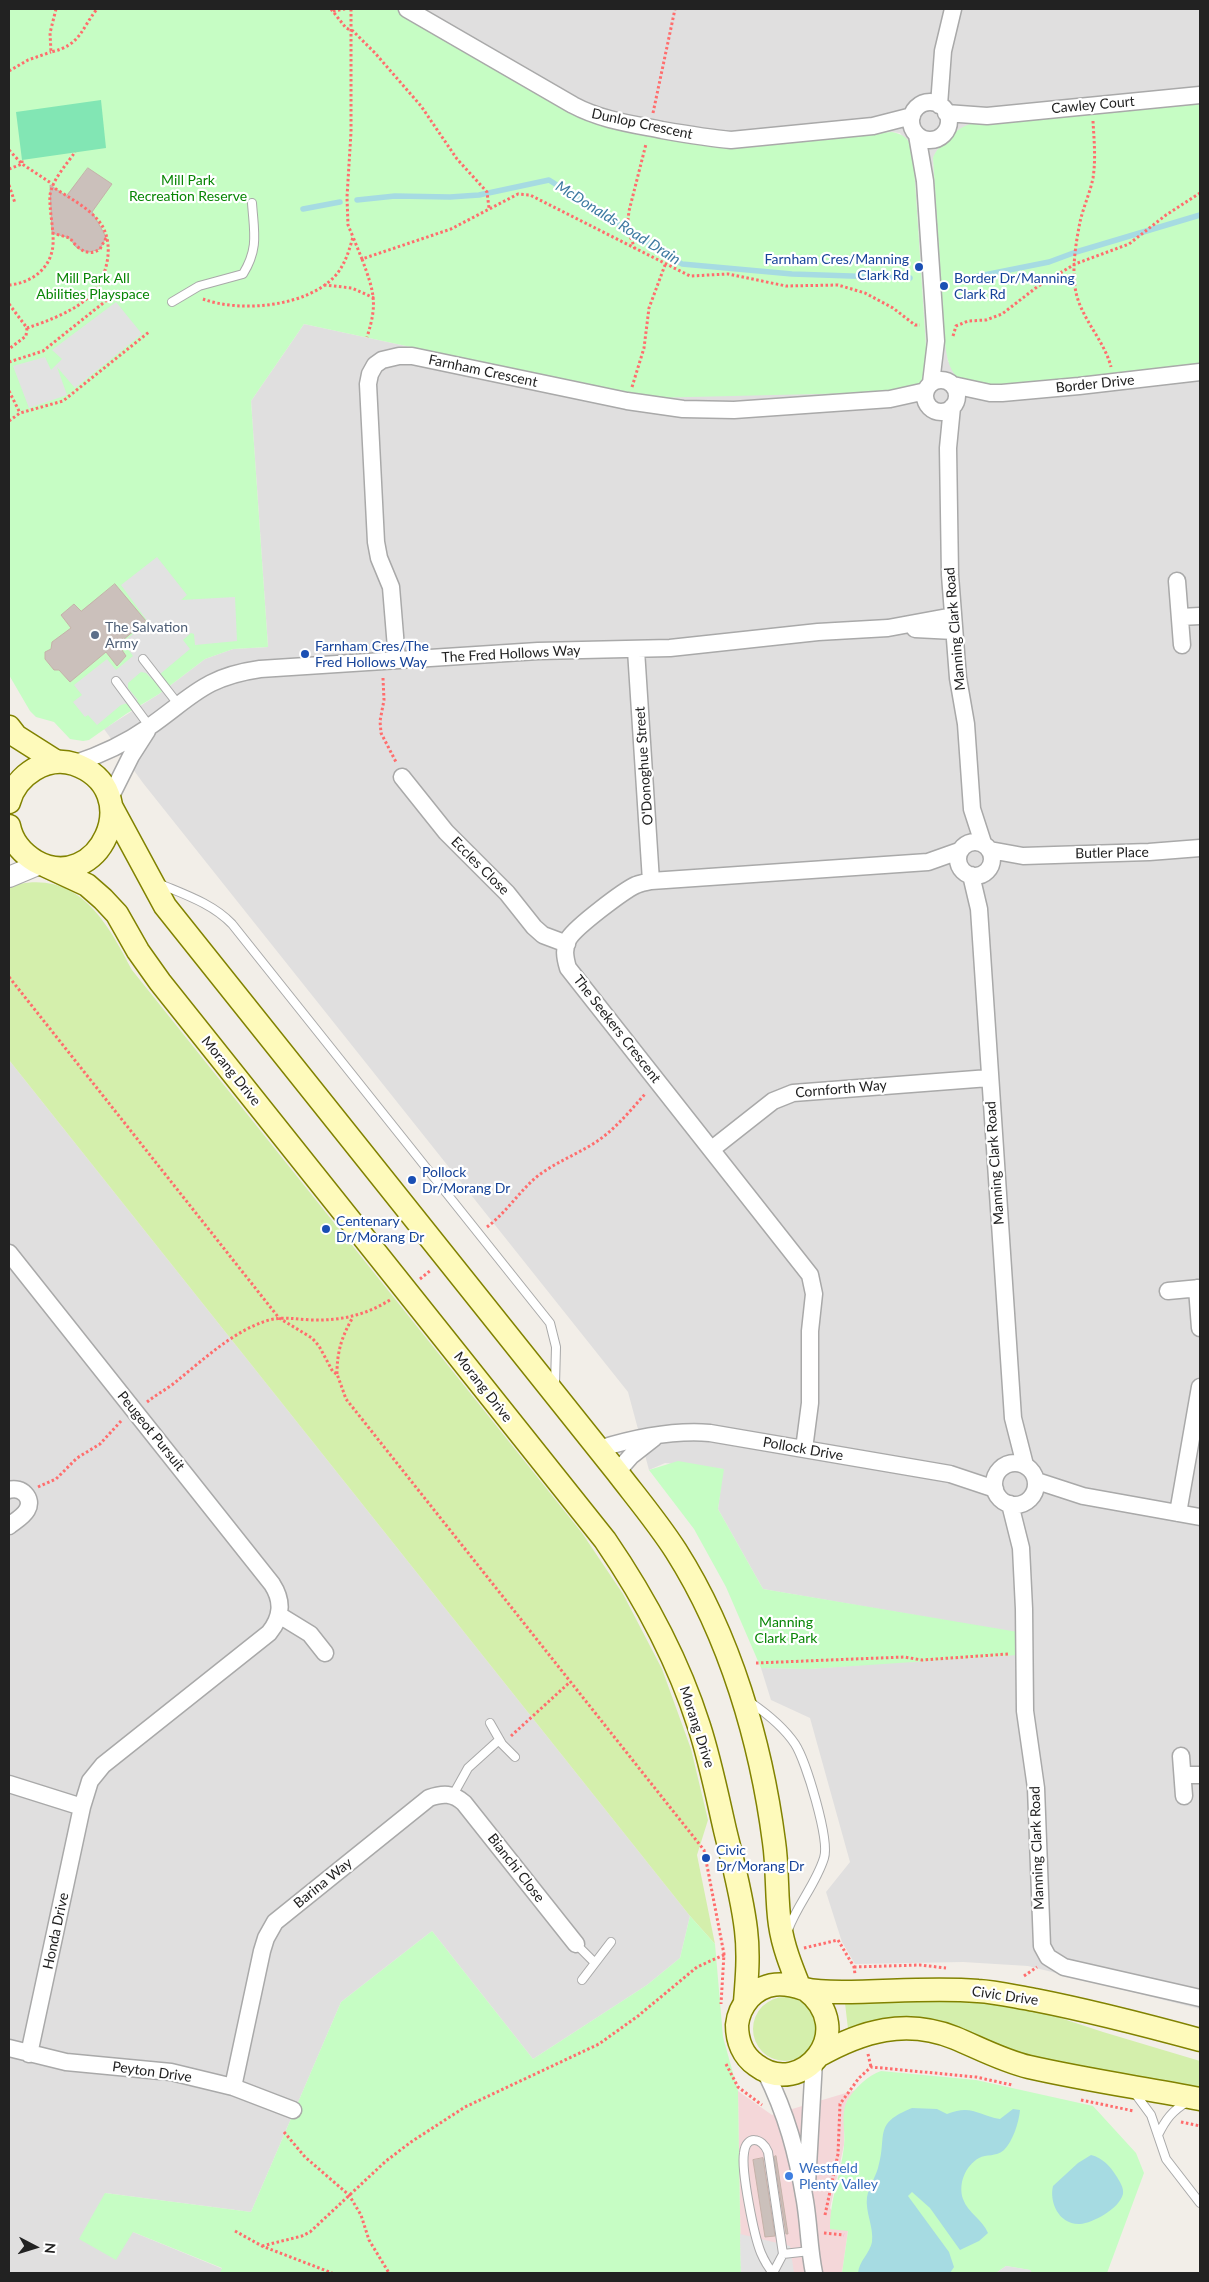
<!DOCTYPE html>
<html>
<head>
<meta charset="utf-8">
<style>
  body { margin:0 }
  #map { position:relative; width:1209px; height:2282px; overflow:hidden; background:#f2eee8; font-family:Lato,sans-serif }
  canvas { display:block }
  .frame { position:absolute; inset:0; border:10px solid #222; pointer-events:none }
  .north { position:absolute; left:10px; top:2222px; width:50px; height:50px; -webkit-text-stroke:4px #fff; paint-order:stroke; rotate:95deg; font-size:14px; font-weight:700; line-height:20px; text-align:center; color:#222 }
  .north::after { content:''; display:block; margin:auto; width:18px; height:22px; background:#222; clip-path:polygon(50% 0,100% 100%,50% 72%,0 100%) }
</style>
</head>
<body>
<div id="map">
<canvas width="1209" height="2282"></canvas>
<div class="frame"></div>
<div class="north">N</div>
</div>
<script>
const g = document.querySelector('canvas').getContext('2d');
g.lineJoin = 'round';
function fill(path, color) { g.fillStyle = color; g.fill(path, 'evenodd'); }
function stroke(path, color, width, dash) { g.strokeStyle = color; g.lineWidth = width; g.lineCap = dash ? 'butt' : 'round'; g.setLineDash(dash || []); g.stroke(path); }
function label(font, color, halo, rows, align = 'center') {
  g.font = font + ' Lato,sans-serif'; g.lineWidth = 4.5; g.setLineDash([]); g.textBaseline = 'middle'; g.strokeStyle = halo; g.fillStyle = color; for (const [text, x, y, turn = 0] of rows) {
    g.save(); g.translate(x, y); g.rotate((+turn || 0) * Math.PI / 180); g.textAlign = isNaN(turn) ? turn : align; if (halo) g.strokeText(text, 0, 0); g.fillText(text, 0, 0); g.restore();
  }
}
fill(new Path2D(`
  M397 9H1200V102L952 135 939 147 933 158 948 362 1200 364V2009L1028 1966 963 1962 855 1964 842 1942 826 1892 850 1862 810 1718 771 1700 761 1668 809 1669 873 1664 1018 1633 763 1589 718 1509 723 1469 665 1463 649 1470 628 1392 143 783 104 729 159 694 205 659 233 649 268 647 251 401 304 324 648 398 927 362 913 151 900 133 892 132 737 147 594 123 409 20Z
  M9 1060 690 1916 680 1958 647 1985 533 2059 432 1931 341 2002 251 2212 105 2193 133 2232 223 2269 220 2273H9Z`), '#e0dfdf');
fill(new Path2D(`
  M856 2090 847 2101 844 2112V2145L830 2208 848 2231 842 2273H741L738 2091 772 2115Z`), '#f4d7d9');
fill(new Path2D(`
  M9 870 19 884C80 872 108 924 132 970L582 1533 623 1594 662 1669 691 1749 708 1820 697 1855 715 1944 690 1916 9 1060Z
  M753 2029a32 32 0 1 1 64 0a32 32 0 1 1-64 0Z
  M876 2000H972L1033 2009 1103 2032 1200 2061V2090L1037 2058 848 2029 845 2003Z`), '#d4efac');
fill(new Path2D(`
  M9 9H397L409 20 594 123 737 147 892 132C904 134 909 139 913 151L927 362C924 384 922 384 901 392L648 398 304 324 251 401 268 647 233 649 205 659 159 694 126 714 89 740 83 741 70 739 54 722 36 717 30 711 9 675Z
  M1200 102V364C1142 371 1084 379 1026 383 1008 384 986 389 968 384 950 378 947 359 945 343L933 158C937 146 957 128 970 124Z
  M678 1461 724 1469 718 1509 763 1589 1018 1632V1655L809 1669 761 1668 726 1587 694 1529 649 1470Z
  M690 1916 715 1944 723 2037 738 2091 741 2273H220L222 2268 133 2232 116 2260 79 2239 105 2193 251 2212 341 2002 432 1931 533 2059 647 1985 680 1958Z
  M881 2071 976 2080 1093 2106 1136 2153 1144 2173 1107 2273H1032L1030 2270 1006 2266 996 2273H842L848 2231 830 2229C830 2198 841 2175 844 2146 846 2131 840 2115 847 2101 854 2089 868 2075 881 2071Z`), '#c6fdc4');
fill(new Path2D(`
  M101 100 106 148 22 160 16 112Z`), '#82e6b4');
fill(new Path2D(`
  M116 302 142 334 75 388 57 367 67 395 29 408 13 366 45 357 51 370 62 359 52 350Z
  M157 557 187 595 181 600 235 597 237 641 195 645 194 634 191 633 183 640 190 649 153 680 146 673 141 672 128 683V688L138 700 121 705 97 725 88 715 85 717 73 702 82 695 74 685 107 659 116 670 133 656 123 642 148 622 121 585Z
  M740 2234 790 2246 794 2273H741Z
  M1006 2266 1030 2270 1032 2273H996Z`), '#e2e2e2');
fill(new Path2D(`
  M912 2108 937 2109 947 2114C971 2104 978 2115 1000 2119L1013 2109 1020 2110C1019 2122 1013 2141 1004 2150 996 2157 986 2154 979 2158 965 2166 958 2184 963 2199 968 2213 982 2219 988 2233L979 2241 960 2250 930 2208 912 2192 908 2196 949 2252 954 2267 950 2273H858C859 2261 870 2253 872 2242 874 2227 865 2212 867 2197 869 2187 875 2178 878 2168 888 2135 872 2124 912 2108Z
  M1091 2155C1103 2158 1110 2166 1117 2177 1120 2182 1124 2188 1123 2194 1119 2209 1093 2223 1080 2224 1059 2225 1049 2202 1053 2186L1078 2163Z`), '#a6dbe2');
stroke(new Path2D(`
  M357 200 395 196 450 197 479 195 549 180 682 264 792 274 910 278
  M303 209 340 202
  M959 280 1049 262 1076 252 1200 215`), '#a6dbe2', 5.5);
const building = new Path2D(`
  M88 168 112 184 92 212 106 237 100 249 89 252 81 250 75 246 70 238 52 233 50 185 66 196Z
  M115 584 146 621 118 644 126 656 117 666 106 652 70 682 59 670H54L45 659V652L51 649 52 642 71 628 61 615 74 604 81 611Z
  M776 2156 788 2234H786L774 2157Z
  M763 2158 775 2236 765 2237 753 2160Z`);
fill(building, '#cbc0bb');
stroke(building, '#c5b2a9', 1);
const service = new Path2D(`
  M172 302 199 286 243 274C259 248 254 232 252 203
  M143 659 178 704
  M116 681 150 727
  M160 884C186 895 213 904 232 924L550 1323 556 1347 555 1385
  M750 1702C766 1713 785 1729 795 1744 806 1761 830 1840 824 1858 816 1884 797 1905 788 1930
  M490 1723 502 1744 515 1757
  M453 1795 468 1768 499 1740
  M576 1944 595 1963
  M582 1980 611 1942
  M1134 2092 1151 2115 1166 2159 1200 2203
  M1158 2135C1166 2119 1172 2111 1187 2102
  M773 2273C768 2267 764 2260 761 2253 754 2236 741 2171 744 2153 746 2135 762 2137 768 2152L783 2254 810 2251
  M773 2273 783 2254`);
const minor = new Path2D(`
  M407 9 573 105C601 120 632 124 662 130 685 134 708 138 731 140L873 126 912 116
  M911 121a19 19 0 1 1 38 0a19 19 0 1 1-38 0Z
  M939 105 943 51 953 9
  M946 113 987 116 1200 95
  M917 135 925 181 936 341 931 383
  M925 396a16 16 0 1 1 32 0a16 16 0 1 1-32 0Z
  M953 385 990 393H1002L1079 386 1200 372
  M952 407 948 448 950 575 958 678 966 724 972 809 983 843
  M1177 581 1182 645
  M1180 617 1200 616
  M915 629 954 631
  M636 650 651 881
  M397 660 391 587 379 558 376 542 368 384 370 374 375 365 382 360 399 356H412L627 401 683 409 734 410 890 399 926 391
  M73 764C101 755 126 743 149 727 192 697 204 677 260 669L538 651 670 648 818 632 888 628 953 616
  M402 777 446 832 507 893 534 927 543 935 567 944
  M110 798 131 756 147 731
  M958 859a17 17 0 1 1 34 0a17 17 0 1 1-34 0Z
  M990 850 1023 856 1149 852 1200 848
  M971 875 979 909 1013 1418 1025 1465
  M712 1149 773 1101 793 1093 989 1078
  M9 1253 272 1584C283 1601 282 1617 269 1633L103 1765 90 1781 82 1807 29 2054
  M1197 1288 1200 1328
  M1168 1291 1200 1288
  M599 1449C634 1438 673 1430 710 1433L950 1474 995 1489
  M804 1449 810 1403V1331L814 1294 810 1275 568 968C565 958 563 948 569 938 577 926 623 891 636 885 641 883 646 882 651 881L928 862 959 851
  M994 1484a21 21 0 1 1 42 0a21 21 0 1 1-42 0Z
  M617 1472 631 1456 654 1438
  M1037 1481 1083 1496 1200 1517
  M9 1490C21 1486 34 1498 27 1510 23 1517 15 1521 9 1526
  M1010 1504 1021 1548 1024 1609 1025 1711 1036 1788 1042 1946 1048 1957 1064 1967 1200 1998
  M1178 1513 1200 1387
  M279 1615 310 1634 325 1653
  M1181 1756 1184 1796
  M1183 1775H1200
  M9 1784 82 1807
  M9 2048 66 2062 171 2072 233 2087 293 2110
  M765 2071C787 2115 797 2153 805 2201 809 2225 809 2249 814 2273
  M233 2087 262 1951 266 1938 275 1922 429 1798C443 1793 453 1793 464 1803L576 1944
  M807 2184 814 2061`);
const tertiary = new Path2D(`
  M9 877 40 864`);
const secondary = new Path2D(`
  M9 727 16 736 57 762
  M9 802C16 775 47 755 74 764 149 790 98 897 35 861 22 853 12 841 9 826
  M112 808 165 906 617 1472C637 1498 658 1523 676 1551 730 1636 761 1742 774 1842 778 1869 776 1898 780 1925 783 1946 791 1966 799 1986
  M46 866 87 885 103 899 117 914 138 951 160 982 605 1540C644 1597 678 1660 699 1726 710 1760 717 1795 725 1830 733 1863 742 1896 746 1930 749 1954 747 1978 745 2002
  M805 1989C860 2030 802 2100 756 2065 743 2056 737 2041 737 2025 738 2015 742 2006 749 1998 765 1981 784 1982 804 1989 816 1992 830 1992 842 1992 888 1992 933 1987 978 1991 997 1992 1016 1997 1035 2000 1091 2011 1145 2025 1200 2040
  M818 2056C862 2031 906 2018 955 2038 979 2048 1003 2061 1029 2067 1086 2080 1143 2088 1200 2099`);
stroke(service, '#a9a9a9', 10);
stroke(minor, '#a9a9a9', 19);
stroke(tertiary, '#a9a9a9', 22);
stroke(secondary, '#818200', 25);
stroke(new Path2D(`
  M56 9 50 33 51 52C81 45 81 29 97 9
  M331 9 346 28 353 31 375 53 421 106 457 159 487 192 489 208
  M351 9V132L347 197 348 225 353 237
  M333 11 345 9
  M9 71 28 60 51 52
  M653 113 675 9
  M1093 121C1094 140 1096 159 1093 178 1090 193 1083 208 1080 222 1076 242 1072 267 1075 287 1079 317 1104 339 1111 367
  M9 150 22 164 54 185
  M9 169 22 164V160
  M9 185 15 203
  M52 233 70 238C77 248 88 258 100 249L106 238
  M635 249 627 228 629 211 646 144
  M362 259C374 292 378 303 367 337
  M9 285C31 283 51 269 53 245 54 228 49 211 50 195 52 180 67 164 75 152
  M324 285 352 288 374 298
  M203 299C240 313 308 307 336 275 345 264 349 251 353 237L362 259 451 229 518 194 530 195 690 276 728 274 786 286 838 285 865 293 893 308 915 325H920
  M9 304 27 328 26 336 9 349
  M27 328C48 321 75 311 91 295 107 278 115 245 101 224 90 208 69 198 53 187
  M953 336 956 326 968 321 986 320 1002 314 1037 287 1075 264 1129 244 1166 215 1200 193
  M9 362 43 351 112 296
  M632 387 644 348 649 308 665 265
  M9 391 20 413
  M9 421 20 413 63 401 149 332
  M383 678 384 700 380 721 381 733 396 762
  M9 977 279 1318 312 1338 319 1346 333 1372 337 1374 346 1399 704 1850 724 1954 721 2004
  M487 1227C507 1212 520 1190 539 1175 558 1161 580 1153 599 1140 617 1127 631 1110 645 1094
  M420 1279 431 1270
  M337 1374C337 1351 342 1336 353 1317
  M147 1402C157 1394 169 1388 178 1380 204 1359 234 1331 266 1321 281 1316 295 1319 311 1320 340 1321 366 1315 390 1300
  M38 1487 56 1479 77 1458 100 1444 122 1420
  M756 1663 904 1657 922 1660 1008 1654
  M511 1736 570 1682
  M804 1948 838 1940 854 1967 855 1974
  M854 1967 920 1965 946 1968
  M1024 1976 1037 1967
  M868 2054 871 2067
  M726 2064 738 2087 762 2105
  M1081 2100 1134 2111
  M1181 2122 1200 2126
  M284 2132 305 2157 349 2195 361 2215 369 2240 389 2273
  M825 2215 838 2154 840 2104 859 2078 871 2067 976 2077 1012 2085
  M235 2231 262 2246 332 2273
  M824 2233 844 2235
  M262 2246 302 2236 310 2232 386 2161 411 2142 465 2107 599 2044 638 2016 697 1967 726 1954`), '#ff6d6d', 3, [2.5, 2.5]);
stroke(service, '#fff', 8);
stroke(minor, '#fff', 16);
stroke(tertiary, '#fff', 20);
stroke(secondary, '#fefabb', 22);
for (const [x, y, r, color] of [
  [919,267,5,"#1a4fb4"],
  [944,286,5,"#1a4fb4"],
  [95,635,5,"#5c6f8a"],
  [305,654,5,"#1a4fb4"],
  [412,1180,5,"#1a4fb4"],
  [326,1229,5,"#1a4fb4"],
  [706,1858,5,"#1a4fb4"],
  [789,2176,5,"#3f7fe0"]
]) { const dot = new Path2D(); dot.arc(x, y, r, 0, 2 * Math.PI); g.fillStyle = color; g.fill(dot); stroke(dot, '#fff', 2); }
label('14px', '#222', '#fff', [
  ["Cawley Court",1093,105,-5],
  ["Dunlop Crescent",642,124,12],
  ["Farnham Crescent",483,371,12],
  ["Border Drive",1095,384,-6],
  ["Manning Clark Road",955,629,-95],
  ["The Fred Hollows Way",511,654,-3],
  ["O'Donoghue Street",644,766,-94],
  ["Butler Place",1112,853,-1],
  ["Eccles Close",480,866,45],
  ["The Seekers Crescent",617,1029,52],
  ["Morang Drive",231,1071,51],
  ["Cornforth Way",841,1089,-5],
  ["Manning Clark Road",995,1163,-94],
  ["Morang Drive",483,1387,52],
  ["Peugeot Pursuit",151,1431,51],
  ["Pollock Drive",803,1449,10],
  ["Morang Drive",697,1727,72],
  ["Manning Clark Road",1037,1848,-92],
  ["Bianchi Close",516,1868,52],
  ["Barina Way",323,1883,-39],
  ["Honda Drive",56,1931,-78],
  ["Civic Drive",1005,1996,8],
  ["Peyton Drive",152,2072,8]
]);
label('14px', '#088605', '#fff', [
  ["Mill Park",188,180],
  ["Recreation Reserve",188,196],
  ["Mill Park All",93,278],
  ["Abilities Playspace",93,294],
  ["Manning",786,1622],
  ["Clark Park",786,1638]
]);
label('14px', '#164399', '#fff', [
  ["Farnham Cres/Manning",909,259,"right"],
  ["Clark Rd",909,275,"right"],
  ["Border Dr/Manning",954,278],
  ["Clark Rd",954,294],
  ["Farnham Cres/The",315,646],
  ["Fred Hollows Way",315,662],
  ["Pollock",422,1172],
  ["Dr/Morang Dr",422,1188],
  ["Centenary",336,1221],
  ["Dr/Morang Dr",336,1237],
  ["Civic",716,1850],
  ["Dr/Morang Dr",716,1866]
], 'left');
label('14px', '#4e5e75', '#fff', [
  ["The Salvation",105,627],
  ["Army",105,643]
], 'left');
label('14px', '#366cbe', '#fff', [
  ["Westfield",799,2168],
  ["Plenty Valley",799,2184]
], 'left');
label('italic 15px', '#3e7aa1', '#fff', [
  ["McDonalds Road Drain",618,223,32]
]);
</script>
</body>
</html>
